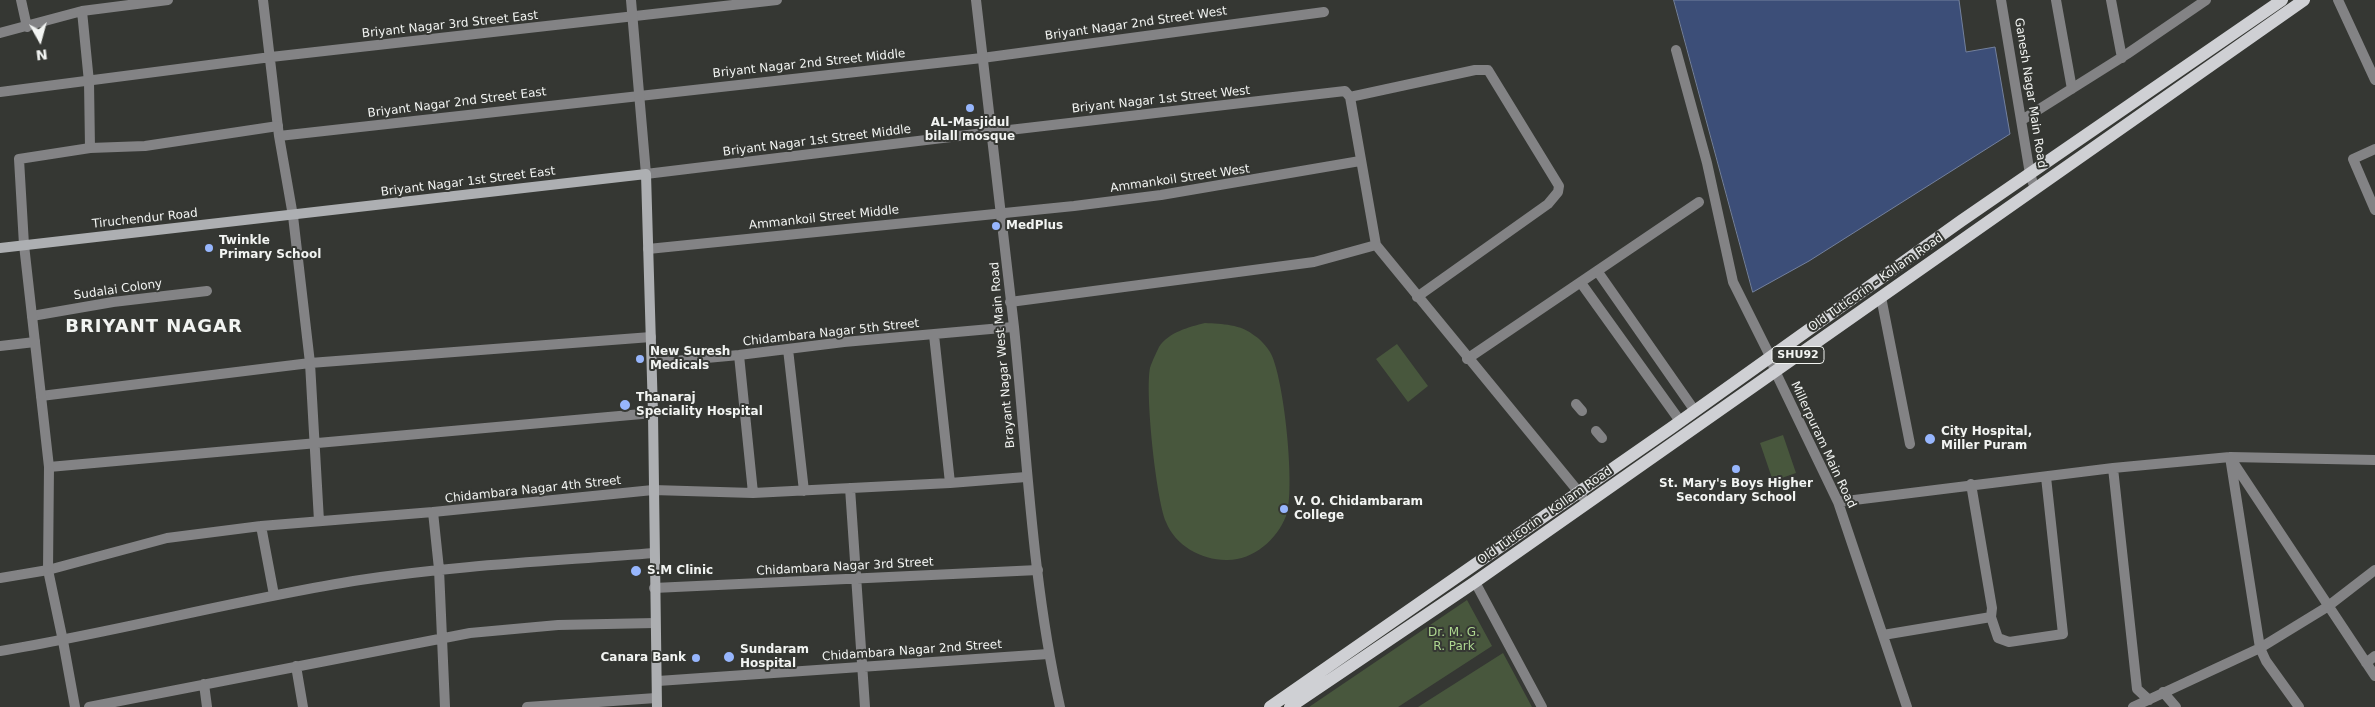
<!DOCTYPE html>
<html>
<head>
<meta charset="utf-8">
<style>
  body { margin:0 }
  #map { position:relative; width:2375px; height:707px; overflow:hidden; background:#353733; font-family:"DejaVu Sans",sans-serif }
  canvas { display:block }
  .north { position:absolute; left:15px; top:15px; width:50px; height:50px; -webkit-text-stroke:4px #353733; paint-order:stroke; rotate:173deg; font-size:14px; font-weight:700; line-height:20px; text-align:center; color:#f2f4f2 }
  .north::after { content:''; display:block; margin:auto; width:18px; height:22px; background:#f2f4f2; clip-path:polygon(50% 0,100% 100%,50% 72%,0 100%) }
</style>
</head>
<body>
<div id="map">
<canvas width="2375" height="707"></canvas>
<div class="north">N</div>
</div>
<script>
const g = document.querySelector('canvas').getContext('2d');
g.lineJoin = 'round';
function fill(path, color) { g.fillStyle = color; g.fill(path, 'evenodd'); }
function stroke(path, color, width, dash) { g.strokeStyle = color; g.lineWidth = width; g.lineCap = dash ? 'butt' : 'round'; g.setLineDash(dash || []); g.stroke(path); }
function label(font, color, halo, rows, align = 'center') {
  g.font = font + ' "DejaVu Sans",sans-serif'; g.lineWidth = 4; g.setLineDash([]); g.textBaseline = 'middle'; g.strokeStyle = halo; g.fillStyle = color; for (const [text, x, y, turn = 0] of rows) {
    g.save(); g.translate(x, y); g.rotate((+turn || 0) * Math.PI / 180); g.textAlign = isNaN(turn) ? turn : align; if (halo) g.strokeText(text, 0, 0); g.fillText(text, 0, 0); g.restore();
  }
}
fill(new Path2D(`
  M1205 323C1222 324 1241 324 1255 336 1260 339 1267 347 1270 352 1284 375 1296 492 1286 516 1277 540 1252 561 1226 560 1201 560 1175 545 1166 522 1156 498 1145 393 1150 368 1152 362 1156 353 1159 347 1169 332 1189 327 1205 323Z
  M1397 344 1428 386 1408 402 1376 359Z
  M1783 435 1796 473 1773 481 1760 443Z
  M1467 600 1492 646 1398 707H1309Z
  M1503 653 1532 707H1418Z`), '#48573d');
const water = new Path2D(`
  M1674 0H1959L1966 52 1995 47 2010 134 1809 261 1753 292Z`);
fill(water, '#3c4e78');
stroke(water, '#73809d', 1);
stroke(new Path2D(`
  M21 0 27 27
  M263 0 279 136 293 216 310 363 319 521
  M2001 0 2030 174 2035 189
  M2056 0 2072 89
  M2111 0 2122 58
  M2338 0 2375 80
  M82 11 89 82 90 148
  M0 33 82 11 168 0
  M1676 50 1707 163 1733 282 1770 356 1775 371 1838 502 1907 707
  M0 92 271 57 777 0
  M1350 97 1475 70H1488L1559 186 1558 192 1548 204 1417 297
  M2022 120 2127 54 2206 0
  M992 132 1345 91 1350 97 1376 245 1582 496
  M279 136 982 58 1324 12
  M2375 149 2353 159 2375 210
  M648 249 1074 206 1161 195 1360 161
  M1598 272 1695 411
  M1581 283 1680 421
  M1881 297 1910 444
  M1010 302 1314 262 1376 245
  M32 316 113 302 207 291
  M934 335 950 483
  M0 346 35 342
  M788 349 804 491
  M739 355 753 493
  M1467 359 1699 202
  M652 363 739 355 844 342 1013 327
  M41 396 310 363 651 337
  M1576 404 1582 411
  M1596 431 1602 438
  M2230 457 2260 648 2266 661 2299 707
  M2233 462 2375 676
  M49 467 653 413
  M2113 468 2137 689 2149 700
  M1971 484 1992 608 1991 617 1998 638 2009 642 2063 634 2046 477
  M850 488 865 707
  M1838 502 2113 468 2230 457 2375 460
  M433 512 439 569 445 707
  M261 526 274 595
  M0 578 48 570 167 538 261 526 433 512 653 490 753 493 950 483 1026 477
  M1475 582 1542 707
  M654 588 1038 570
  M1883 635 1991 617
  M0 651C121 631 239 599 360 580 457 565 556 561 654 553
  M2366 663 2375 656
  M296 666 303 707
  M658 681 1048 654
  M204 684 207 707
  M2163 692 2176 707
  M89 707 470 633 558 625 655 623
  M527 707 656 698
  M2133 707 2260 648 2327 607 2375 570`), '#838385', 10);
stroke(new Path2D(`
  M631 0 646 174 992 132
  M976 0C988 109 1002 218 1014 327 1027 454 1032 582 1060 707
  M75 707 63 641 48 570 49 467 24 245 19 159 90 148 145 146 278 126`), '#838385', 10);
stroke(new Path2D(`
  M0 248 646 174 653 413 657 707`), '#adafb2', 10);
stroke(new Path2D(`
  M1270 707 1671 428 1961 221 2282 0
  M1290 707 1475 582 2304 0`), '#cfd0d4', 12);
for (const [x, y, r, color] of [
  [970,108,5,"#97b6fd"],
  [996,226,5,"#97b6fd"],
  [209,248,5,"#97b6fd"],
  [640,359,5,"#97b6fd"],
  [625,405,6,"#97b6fd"],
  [1930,439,6,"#97b6fd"],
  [1736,469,5,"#97b6fd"],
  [1284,509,5,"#97b6fd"],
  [636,571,6,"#97b6fd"],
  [729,657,6,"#97b6fd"],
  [696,658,5,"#97b6fd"]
]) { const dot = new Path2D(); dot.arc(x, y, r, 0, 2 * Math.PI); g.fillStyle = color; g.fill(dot); stroke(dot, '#353733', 2); }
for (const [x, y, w] of [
  [1798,355,52]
]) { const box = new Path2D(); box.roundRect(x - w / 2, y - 8.5, w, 17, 4); g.fillStyle = '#353733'; g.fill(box); stroke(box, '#f2f4f2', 1); }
label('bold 11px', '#f2f4f2', null, [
  ["SHU92",1798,355]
]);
label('12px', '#f2f4f2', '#353733', [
  ["Briyant Nagar 2nd Street West",1136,24,-8],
  ["Briyant Nagar 3rd Street East",450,25,-6],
  ["Briyant Nagar 2nd Street Middle",809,64,-6],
  ["Ganesh Nagar Main Road",2030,93,81],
  ["Briyant Nagar 1st Street West",1161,100,-6],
  ["Briyant Nagar 2nd Street East",457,103,-7],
  ["Briyant Nagar 1st Street Middle",817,141,-7],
  ["Ammankoil Street West",1180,179,-8],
  ["Briyant Nagar 1st Street East",468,182,-7],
  ["Ammankoil Street Middle",824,218,-6],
  ["Tiruchendur Road",145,219,-6],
  ["Old Tuticorin - Kollam Road",1876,283,-35],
  ["Sudalai Colony",118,290,-8],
  ["Chidambara Nagar 5th Street",831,333,-6],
  ["Brayant Nagar West Main Road",1003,355,-95],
  ["Millerpuram Main Road",1823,445,65],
  ["Chidambara Nagar 4th Street",533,490,-6],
  ["Old Tuticorin - Kollam Road",1545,516,-35],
  ["Chidambara Nagar 3rd Street",845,567,-3],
  ["Chidambara Nagar 2nd Street",912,651,-4]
]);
label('bold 12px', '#f2f4f2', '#353733', [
  ["AL-Masjidul",970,123,"center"],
  ["bilall mosque",970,137,"center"],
  ["MedPlus",1006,226],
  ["Twinkle",219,241],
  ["Primary School",219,255],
  ["New Suresh",650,352],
  ["Medicals",650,366],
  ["Thanaraj",636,398],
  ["Speciality Hospital",636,412],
  ["City Hospital,",1941,432],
  ["Miller Puram",1941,446],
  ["St. Mary's Boys Higher",1736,484,"center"],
  ["Secondary School",1736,498,"center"],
  ["V. O. Chidambaram",1294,502],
  ["College",1294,516],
  ["S.M Clinic",647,571],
  ["Sundaram",740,650],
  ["Hospital",740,664],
  ["Canara Bank",686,658,"right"]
], 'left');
label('12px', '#aed790', '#353733', [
  ["Dr. M. G.",1454,633],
  ["R. Park",1454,647]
]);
g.letterSpacing = '1px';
label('bold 18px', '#f2f4f2', '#353733', [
  ["BRIYANT NAGAR",154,327]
]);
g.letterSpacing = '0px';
</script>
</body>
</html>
